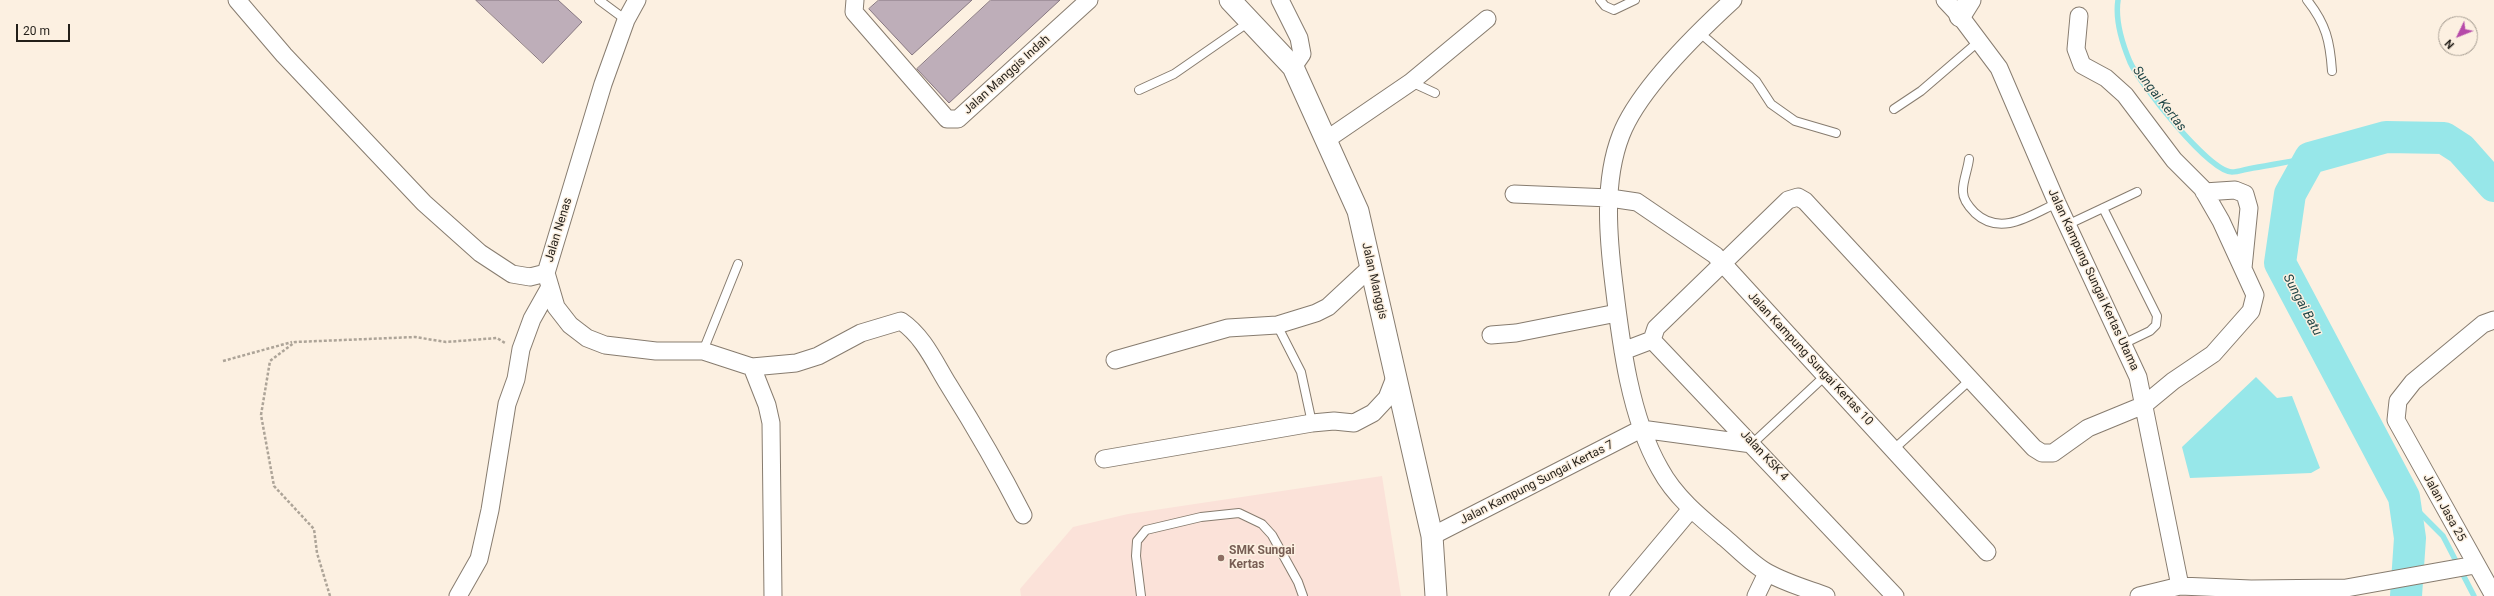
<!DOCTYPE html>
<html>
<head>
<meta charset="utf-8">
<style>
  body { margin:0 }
  #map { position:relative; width:2494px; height:596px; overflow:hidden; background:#fcf0e1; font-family:Roboto,sans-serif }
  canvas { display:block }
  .north { position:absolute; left:2438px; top:16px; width:40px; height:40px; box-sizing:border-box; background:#fcf0e1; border:1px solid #a59c91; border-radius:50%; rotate:227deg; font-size:11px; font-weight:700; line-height:16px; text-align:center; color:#231f19 }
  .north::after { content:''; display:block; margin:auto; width:14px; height:18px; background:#b64aa9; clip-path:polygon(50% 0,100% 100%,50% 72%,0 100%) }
  .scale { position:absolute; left:16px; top:24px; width:54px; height:18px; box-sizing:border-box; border:2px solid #231f19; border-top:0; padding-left:5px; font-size:12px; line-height:14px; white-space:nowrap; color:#231f19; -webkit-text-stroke:3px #fcf0e1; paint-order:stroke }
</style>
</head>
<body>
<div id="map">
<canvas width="2494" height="596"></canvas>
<div class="north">N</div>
<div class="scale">20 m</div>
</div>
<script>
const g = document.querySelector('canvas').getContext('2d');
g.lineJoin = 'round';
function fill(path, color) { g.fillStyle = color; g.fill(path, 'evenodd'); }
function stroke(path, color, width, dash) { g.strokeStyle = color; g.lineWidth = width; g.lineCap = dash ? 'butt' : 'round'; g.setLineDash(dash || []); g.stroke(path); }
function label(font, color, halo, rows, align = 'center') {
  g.font = font + ' Roboto,sans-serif'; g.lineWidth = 3; g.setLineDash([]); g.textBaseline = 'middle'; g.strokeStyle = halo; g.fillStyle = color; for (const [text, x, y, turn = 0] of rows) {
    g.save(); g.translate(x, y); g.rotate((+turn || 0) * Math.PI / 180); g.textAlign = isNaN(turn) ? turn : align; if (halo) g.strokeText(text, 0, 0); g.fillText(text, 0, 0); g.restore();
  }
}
fill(new Path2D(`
  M1382 476 1401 596H1021L1020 589 1073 527 1128 514Z`), '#fbe2d9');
fill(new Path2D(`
  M2256 377 2277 398 2292 396 2320 468 2311 473 2190 478 2182 447Z`), '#97e7e9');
stroke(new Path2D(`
  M2118 0C2115 20 2122 43 2130 62 2140 84 2208 171 2232 172 2238 172 2246 169 2253 168 2272 165 2291 161 2310 158
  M2404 497 2443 536 2474 596`), '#97e7e9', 5.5);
stroke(new Path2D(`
  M2406 596 2410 538 2404 497 2280 263 2290 194 2310 158 2386 137 2444 138 2461 149 2494 186`), '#97e7e9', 32);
const building = new Path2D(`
  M476 0H558L582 22 543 63Z
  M879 0H972L912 55 869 9Z
  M991 0H1060L949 103 917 69Z`);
fill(building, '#beaeb9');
stroke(building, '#867781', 1);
const service = new Path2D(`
  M599 0 626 20
  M1600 0 1605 6 1614 10 1635 0
  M2307 0C2326 24 2330 41 2332 71
  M1700 33 1756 81 1771 104 1795 121 1836 133
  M1411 82 1435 93
  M1139 90 1174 74 1249 22
  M1894 109 1921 91 1978 42
  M1969 159C1968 169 1962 183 1963 192 1963 200 1970 208 1975 213 2001 237 2031 215 2057 203
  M2103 208 2157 316 2156 325 2150 331 2123 344
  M2067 225 2137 192
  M1277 325 1301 372 1312 423
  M703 351 738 264
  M1752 444 1826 375
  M1894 449 1970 380
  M1141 596 1136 556 1137 541 1146 530 1201 517 1239 513 1262 524 1272 535 1298 582 1303 596`);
const minor = new Path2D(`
  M237 0 284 55 424 203 480 253 512 274 530 277 546 273
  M637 0 626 20 603 84 546 273 556 307 570 325 587 338 605 345 656 351H703L752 367 796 363 818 356 861 333 901 321C923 336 934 361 948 384 975 427 1000 470 1023 515
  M855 0 854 12 947 119H958L1089 0
  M1280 0 1299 38 1302 54 1293 67
  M1733 0C1697 33 1638 91 1621 135 1603 181 1608 237 1614 285 1621 344 1630 417 1660 469 1675 497 1701 518 1725 538 1738 549 1753 565 1768 573 1786 583 1807 589 1826 596
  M1945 0 1960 16 1999 68 2057 203 2138 377 2180 586
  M1326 140 1411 82 1487 19
  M2204 192 2235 190 2245 194 2249 208 2243 268
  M1514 194 1610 198 1637 202 1715 255 1987 552
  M1491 335 1516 333 1617 313
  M1652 340 1656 328 1788 200 1798 197 1805 201 2034 448 2042 453H2053L2088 428 2144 405 2173 381 2213 354 2251 311 2255 295 2221 221 2202 188 2174 160 2125 95 2106 78 2082 65 2076 49 2079 16
  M1623 351 1652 340 1895 596
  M1115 360 1228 328 1277 325 1316 313 1328 307 1371 267
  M752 367 767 405 771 423 773 596
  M1641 429 1752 444
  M1104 459 1312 423 1334 421 1354 423 1373 413 1387 398 1396 375
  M1432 536 1641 429
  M458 596 479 559 490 510 507 404 516 379 521 349 532 319 550 287
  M1618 596 1691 509
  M1756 596 1767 573
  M2139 596 2180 586 2251 589 2346 588 2475 565
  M2494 596 2396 420 2398 401 2413 382 2483 324 2494 320`);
const tertiary = new Path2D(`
  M1230 0 1293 67 1358 211 1432 536 1436 596
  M1960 16 1970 0`);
stroke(service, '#877c6f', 10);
stroke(minor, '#877c6f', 19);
stroke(tertiary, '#877c6f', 23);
stroke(new Path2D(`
  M223 361 292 342
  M330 596 317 553 314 529 274 486 261 415 270 361 295 342 415 337 446 342 497 338 505 343`), '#ada498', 2.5, [3, 2]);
stroke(service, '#fff', 8);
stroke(minor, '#fff', 17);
stroke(tertiary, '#fff', 21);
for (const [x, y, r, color] of [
  [1221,558,4,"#8d6e63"]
]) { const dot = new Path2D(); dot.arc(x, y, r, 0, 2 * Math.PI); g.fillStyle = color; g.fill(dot); stroke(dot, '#fcf0e1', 1.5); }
label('12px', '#231f19', '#fcf0e1', [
  ["Jalan Manggis Indah",1007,75,-42],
  ["Jalan Nenas",559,230,-73],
  ["Jalan Kampung Sungai Kertas Utama",2093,280,65],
  ["Jalan Manggis",1374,281,77],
  ["Jalan Kampung Sungai Kertas 10",1810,359,47],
  ["Jalan KSK 4",1764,456,47],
  ["Jalan Kampung Sungai Kertas 7",1537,483,-27],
  ["Jalan Jasa 25",2444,508,61]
]);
label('bold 12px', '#785e54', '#fcf0e1', [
  ["SMK Sungai",1229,551],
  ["Kertas",1229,565]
], 'left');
label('italic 13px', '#1f4546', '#fcf0e1', [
  ["Sungai Kertas",2159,99,52],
  ["Sungai Batu",2302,305,62]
]);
</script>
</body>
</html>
